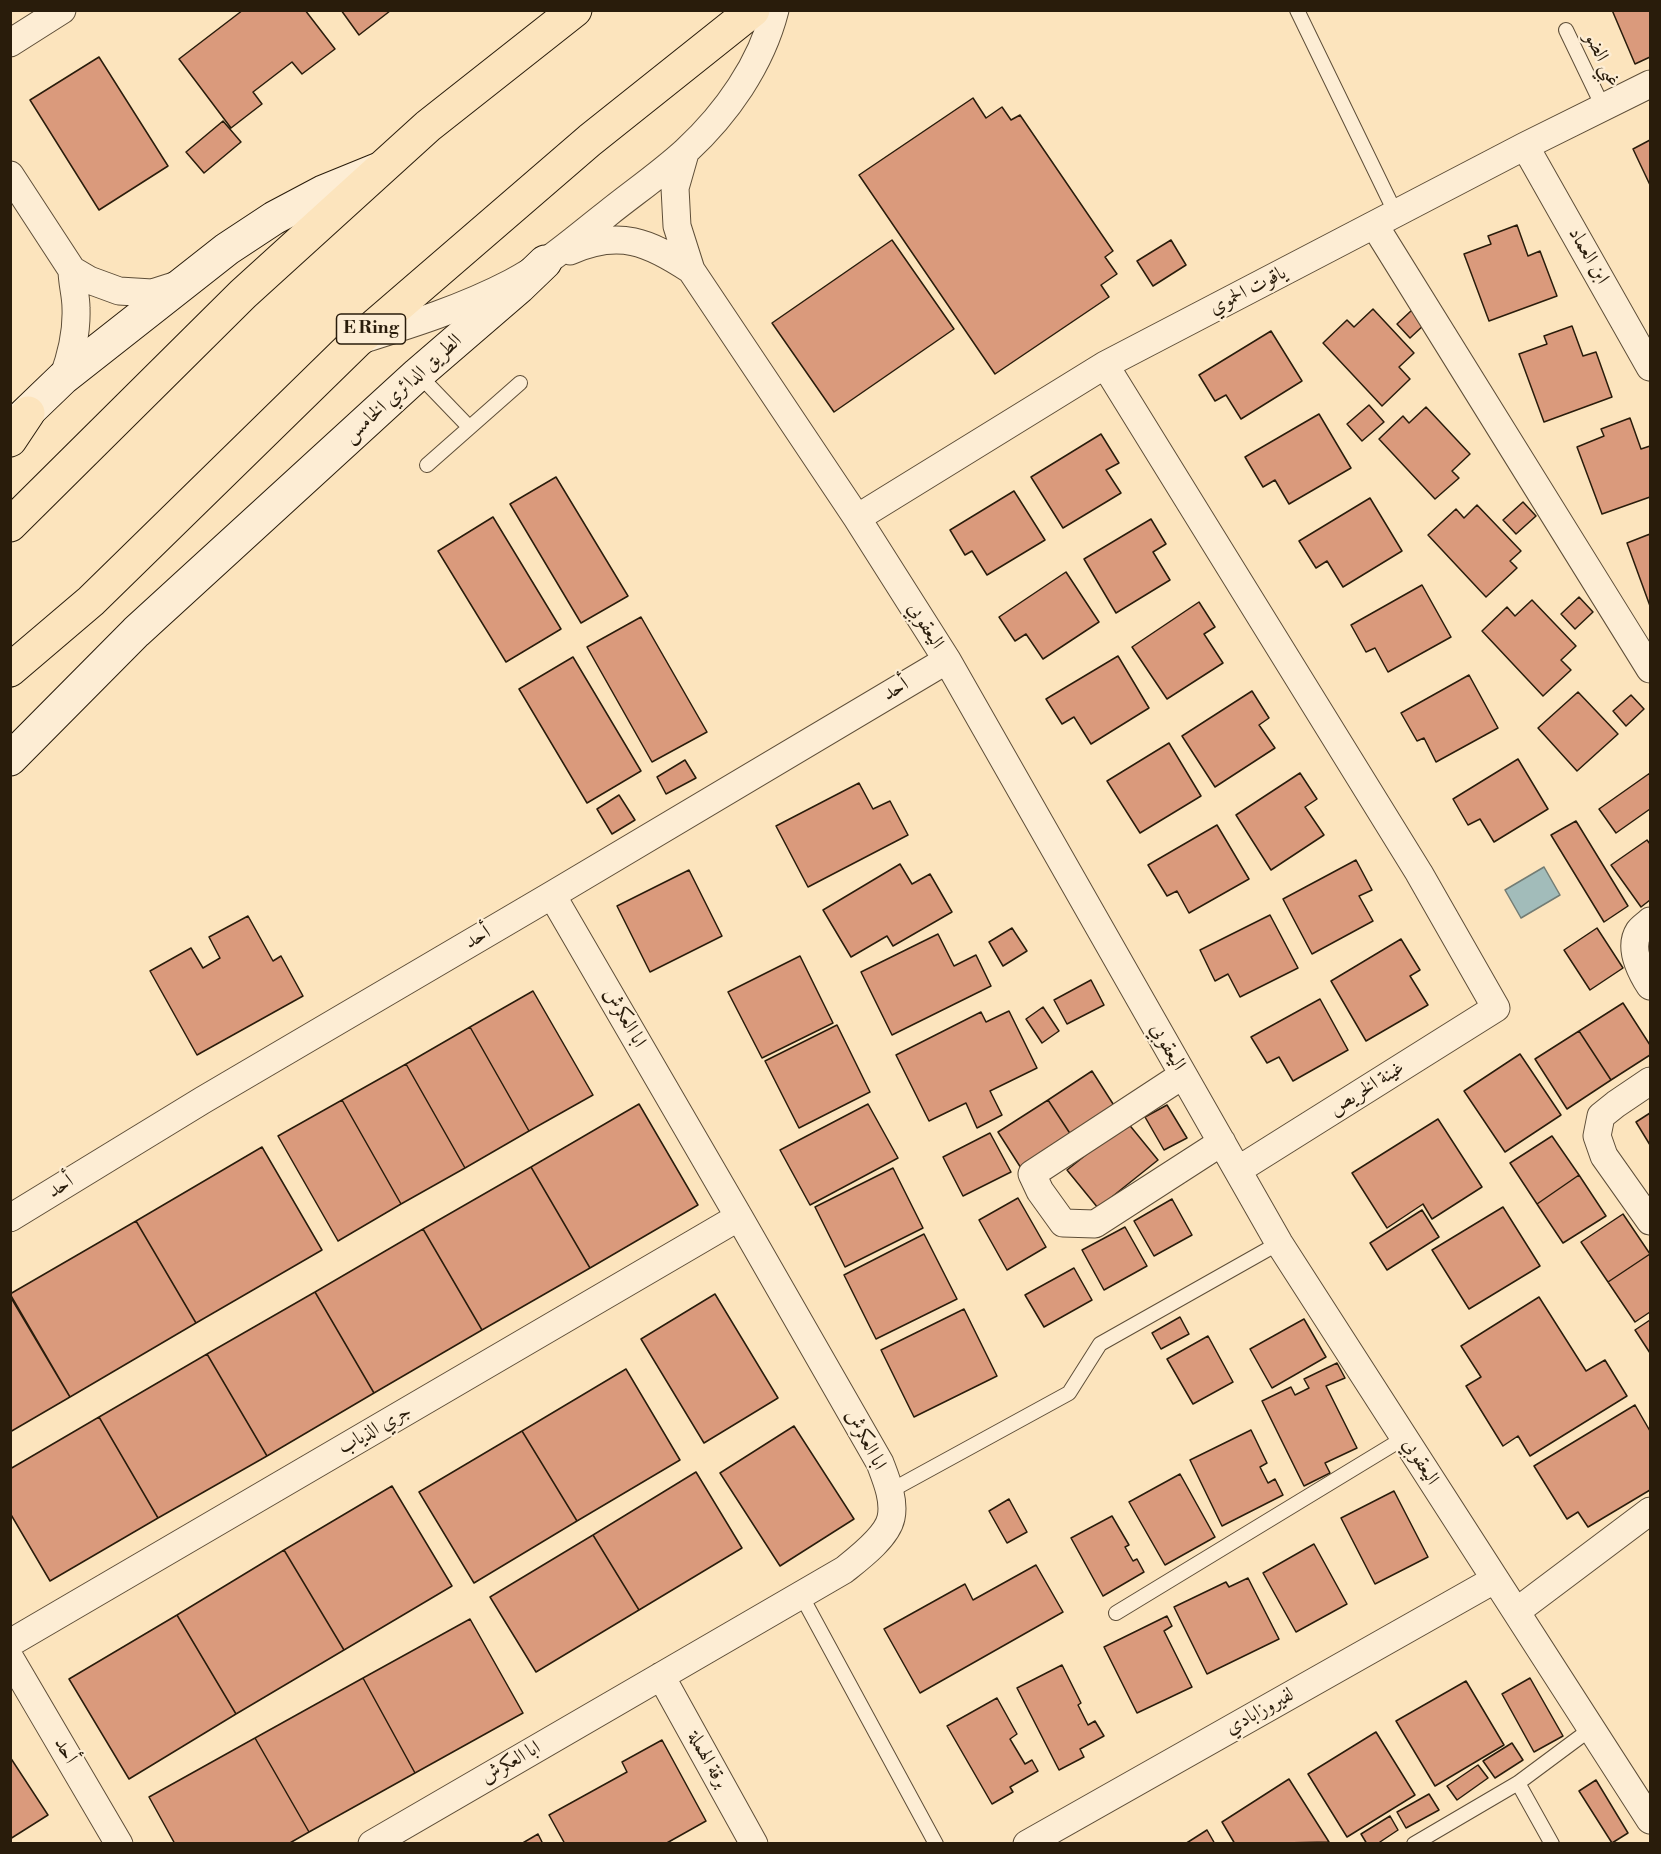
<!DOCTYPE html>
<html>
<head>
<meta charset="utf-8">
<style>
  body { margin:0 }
  #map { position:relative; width:1661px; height:1854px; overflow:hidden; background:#fce4bd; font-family:"Libre Bodoni",serif }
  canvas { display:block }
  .frame { position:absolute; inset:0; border:12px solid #291c0b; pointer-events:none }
</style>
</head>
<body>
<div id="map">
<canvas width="1661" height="1854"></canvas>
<div class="frame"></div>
</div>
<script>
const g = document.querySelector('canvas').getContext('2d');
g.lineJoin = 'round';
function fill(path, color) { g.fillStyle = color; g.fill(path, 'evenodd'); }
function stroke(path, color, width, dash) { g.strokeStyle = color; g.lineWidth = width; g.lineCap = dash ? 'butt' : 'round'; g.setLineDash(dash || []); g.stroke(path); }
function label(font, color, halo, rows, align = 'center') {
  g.font = font + ' "Libre Bodoni",Amiri,serif'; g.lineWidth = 4.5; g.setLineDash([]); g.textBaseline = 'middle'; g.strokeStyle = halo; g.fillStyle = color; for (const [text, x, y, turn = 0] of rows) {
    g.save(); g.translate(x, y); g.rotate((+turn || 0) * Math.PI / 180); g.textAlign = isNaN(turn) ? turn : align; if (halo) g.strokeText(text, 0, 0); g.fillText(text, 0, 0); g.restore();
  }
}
const water = new Path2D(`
  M1544 867 1560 895 1521 918 1505 890Z`);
fill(water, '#a2bcba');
stroke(water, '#727c74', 1.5);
const building = new Path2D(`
  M243 10H305L335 49 302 74 292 62 253 92 262 104 231 128 179 59Z
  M341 10H390V11L359 35Z
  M1612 10H1650V57L1635 64Z
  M99 57 168 166 99 210 30 100Z
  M973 98 986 118 1002 107 1011 120 1020 115 1113 251 1105 257 1117 274 1101 285 1109 297 995 374 859 175Z
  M223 121 241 142 204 173 186 152Z
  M1650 140V185L1633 149Z
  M1517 225 1528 256 1540 251 1557 296 1489 321 1464 254 1491 244 1488 236Z
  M892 240 954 329 834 412 772 323Z
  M1171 240 1186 265 1153 286 1137 261Z
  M1373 309 1414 353 1399 367 1410 379 1382 406 1323 343 1347 320 1354 327Z
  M1412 310 1425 324 1410 338 1397 324Z
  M1572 326 1583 356 1596 352 1612 397 1544 422 1519 354 1547 344 1544 336Z
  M1271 331 1302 381 1241 419 1226 395 1215 401 1199 375Z
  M1369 405 1384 422 1362 441 1347 424Z
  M1426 407 1470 454 1452 471 1459 478 1435 499 1379 439 1403 416 1409 423Z
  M1319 414 1351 468 1289 504 1275 480 1263 487 1245 457Z
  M1630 418 1641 449 1650 446V497L1602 514 1577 447 1604 436 1601 429Z
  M1101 434 1119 463 1106 470 1121 493 1063 528 1031 477Z
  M556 477 628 596 581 623 510 504Z
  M1014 491 1045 540 987 575 972 551 965 555 950 530Z
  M1370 498 1402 551 1343 587 1327 561 1316 568 1299 541Z
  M1523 502 1536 516 1516 534 1503 520Z
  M1477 505 1521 551 1510 561 1517 568 1486 597 1428 535 1456 509 1464 518Z
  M493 517 561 629 506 662 438 551Z
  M1151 519 1166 544 1153 552 1170 580 1116 613 1084 559Z
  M1650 534V606L1627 543Z
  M1066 572 1099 622 1043 659 1026 634 1015 641 999 617Z
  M1422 585 1451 637 1388 672 1375 648 1366 652 1351 625Z
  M1579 597 1593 612 1575 629 1561 614Z
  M1532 600 1576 646 1561 660 1571 670 1543 696 1482 631 1507 607 1515 616Z
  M1199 602 1215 627 1204 634 1223 663 1167 699 1132 647Z
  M641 617 707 732 652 762 587 647Z
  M1118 656 1149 708 1091 744 1074 717 1062 724 1046 699Z
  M573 657 641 771 587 803 519 689Z
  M1469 675 1498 728 1436 762 1424 738 1417 741 1401 713Z
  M1252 691 1269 718 1259 725 1275 748 1215 787 1182 736Z
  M1578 692 1618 734 1577 771 1538 728Z
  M1631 695 1644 709 1626 726 1613 711Z
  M1169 743 1201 796 1140 833 1107 781Z
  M1518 759 1548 809 1494 842 1480 819 1468 825 1453 799Z
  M685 760 696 778 666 794 657 777Z
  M1300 773 1317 799 1305 807 1324 835 1271 870 1236 815Z
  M1650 773V809L1616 833 1599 809Z
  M859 783 873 809 890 801 908 835 808 887 776 826Z
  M619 795 635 820 612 834 597 809Z
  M1576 821 1628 906 1604 922 1551 835Z
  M1217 825 1249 879 1189 913 1177 891 1167 896 1148 865Z
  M1647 840 1650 844V900L1641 907 1611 865Z
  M1356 860 1372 890 1359 896 1373 921 1312 954 1283 899Z
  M900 864 912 884 930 874 952 912 893 946 887 936 851 957 823 910Z
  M689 870 722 936 650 972 617 906Z
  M1270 915 1298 968 1240 997 1228 974 1215 981 1200 950Z
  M248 916 273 961 281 956 303 996 197 1055 150 971 191 948 203 968 220 958 209 937Z
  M1012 928 1027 951 1003 966 989 942Z
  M1597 928 1623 968 1590 990 1564 950Z
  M938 934 954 966 976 955 991 986 892 1035 861 972Z
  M1401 939 1420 970 1410 976 1428 1005 1366 1041 1331 981Z
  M800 956 833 1023 762 1058 728 992Z
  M1091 980 1104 1005 1067 1024 1054 1000Z
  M533 991 593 1095 529 1131 470 1027Z
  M1320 999 1348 1050 1293 1081 1279 1057 1267 1063 1251 1037Z
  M1623 1003 1650 1045V1055L1611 1080 1579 1031Z
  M1043 1007 1059 1031 1042 1043 1026 1019Z
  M1009 1011 1037 1068 990 1091 1002 1115 977 1128 966 1103 929 1121 896 1055 981 1012 986 1022Z
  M837 1025 870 1092 799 1128 765 1061Z
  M470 1027 529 1131 465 1168 406 1064Z
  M1579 1031 1611 1080 1567 1109 1535 1059Z
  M1520 1054 1561 1115 1505 1152 1464 1091Z
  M406 1064 465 1168 401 1204 342 1100Z
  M1092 1071 1115 1107 1071 1135 1048 1100Z
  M342 1100 401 1204 338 1241 278 1136Z
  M1048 1100 1071 1135 1021 1168 998 1132Z
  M639 1104 698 1205 590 1268 531 1167Z
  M868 1104 898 1158 810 1205 780 1150Z
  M1167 1105 1187 1138 1164 1150 1145 1117Z
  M1650 1113V1145L1636 1122Z
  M1438 1119 1482 1187 1432 1219 1423 1204 1387 1228 1352 1173Z
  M1127 1122 1158 1160 1098 1208 1067 1170Z
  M990 1133 1011 1172 963 1196 943 1157Z
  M1552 1136 1579 1175 1537 1204 1510 1163Z
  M262 1147 322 1250 196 1323 136 1221Z
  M531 1167 590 1268 482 1330 423 1229Z
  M893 1168 923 1228 845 1267 815 1207Z
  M1579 1175 1606 1216 1563 1243 1537 1204Z
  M1018 1198 1046 1247 1007 1270 979 1220Z
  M1172 1199 1192 1235 1154 1256 1134 1221Z
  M1503 1207 1540 1266 1469 1309 1432 1250Z
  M1422 1210 1439 1237 1387 1270 1370 1243Z
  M1623 1214 1650 1254 1608 1282 1581 1242Z
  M136 1221 196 1323 70 1397 10 1294Z
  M1125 1227 1147 1266 1104 1290 1082 1250Z
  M423 1229 482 1330 374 1393 315 1292Z
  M924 1234 957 1299 876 1339 844 1275Z
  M1650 1254V1312L1635 1322 1608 1282Z
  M1074 1268 1092 1300 1044 1327 1025 1295Z
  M315 1292 374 1393 267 1456 207 1354Z
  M715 1294 778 1398 704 1443 641 1339Z
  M10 1296 70 1397 10 1432Z
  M1539 1297 1586 1371 1605 1360 1627 1396 1530 1456 1518 1436 1503 1446 1466 1386 1481 1377 1461 1346Z
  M964 1309 997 1376 914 1417 881 1350Z
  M1180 1317 1189 1334 1161 1349 1152 1333Z
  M1304 1319 1326 1357 1272 1388 1250 1349Z
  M1650 1320V1353L1635 1330Z
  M1208 1336 1233 1382 1193 1404 1167 1359Z
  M207 1354 267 1456 158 1518 99 1417Z
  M1337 1363 1345 1378 1326 1386 1357 1448 1325 1463 1330 1473 1304 1486 1262 1401 1291 1387 1295 1395 1309 1388 1304 1379Z
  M626 1369 680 1460 577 1521 522 1431Z
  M1635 1405 1650 1431V1490L1588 1527 1578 1512 1567 1519 1534 1466Z
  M99 1417 158 1518 50 1581 10 1513V1469Z
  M794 1426 854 1519 780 1566 720 1473Z
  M1251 1430 1267 1463 1260 1467 1268 1483 1275 1479 1283 1495 1222 1526 1190 1460Z
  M522 1431 577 1521 474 1583 419 1492Z
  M696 1472 742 1548 639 1610 593 1535Z
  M1180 1474 1215 1537 1165 1565 1129 1502Z
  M392 1486 452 1586 344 1650 284 1550Z
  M1394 1491 1428 1557 1375 1584 1341 1518Z
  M1009 1499 1027 1532 1007 1543 989 1511Z
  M1112 1516 1129 1545 1125 1547 1133 1561 1137 1559 1144 1572 1103 1596 1071 1538Z
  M593 1535 639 1610 536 1672 490 1597Z
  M1314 1544 1347 1604 1296 1632 1263 1573Z
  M284 1550 344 1650 236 1714 177 1615Z
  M1036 1565 1063 1612 920 1693 884 1629 965 1584 973 1600Z
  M1248 1578 1279 1639 1207 1674 1174 1607 1226 1582 1229 1587Z
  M177 1615 236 1714 129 1779 69 1679Z
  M1167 1616 1172 1626 1164 1631 1192 1687 1137 1713 1104 1647Z
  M470 1619 523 1713 415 1773 363 1678Z
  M1062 1665 1081 1703 1078 1705 1088 1725 1095 1721 1104 1736 1080 1749 1084 1757 1059 1770 1017 1688Z
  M363 1678 415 1773 309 1832 255 1738Z
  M1530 1678 1563 1736 1534 1752 1502 1694Z
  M1466 1681 1504 1745 1435 1786 1396 1721Z
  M997 1698 1017 1734 1010 1739 1025 1764 1032 1760 1038 1771 1010 1787 1013 1792 992 1804 947 1726Z
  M1376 1732 1415 1795 1347 1837 1308 1774Z
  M255 1738 309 1832 288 1844H175L149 1797Z
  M662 1740 706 1821 665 1844H565L549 1815 627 1772 622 1762Z
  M1512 1743 1523 1760 1495 1778 1483 1761Z
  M10 1757 48 1815 10 1839Z
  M1478 1765 1488 1778 1457 1800 1447 1786Z
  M1289 1779 1329 1842 1235 1844 1222 1822Z
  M1596 1780 1628 1833 1612 1843 1579 1791Z
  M1429 1794 1439 1810 1406 1828 1397 1812Z
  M1390 1816 1398 1830 1377 1844H1367L1361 1834Z
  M1207 1830 1215 1844H1185Z
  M538 1834 543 1844H521Z`);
fill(building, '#da9a7c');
stroke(building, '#291c0b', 1.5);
const lane = new Path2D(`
  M1297 10 1396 214
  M1566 30 1603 107
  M418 374 469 427
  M427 465 520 383
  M890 1491 1069 1393 1100 1344 1279 1243
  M801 1595 936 1844
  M1116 1613 1404 1438
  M1518 1783 1552 1844
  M1414 1844 1518 1783 1592 1728`);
const street = new Path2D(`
  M10 43 62 10
  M1525 146 1650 367
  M685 153 675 188 677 226 691 270 857 518 947 660 1279 1243 1650 1820
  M10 175 72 270 89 280 119 291 152 293 180 284
  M1375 226 1650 669
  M570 251C619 229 649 242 691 270
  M361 340C412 324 463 308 511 283 546 265 576 238 607 214 633 193 661 174 686 151 726 114 761 65 775 10
  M1105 365 1419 873 1496 1008 1238 1170
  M63 378C72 354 77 333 76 308 76 295 72 283 72 270
  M857 518 1105 365 1525 146 1650 84
  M1650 921C1647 924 1642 927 1639 931 1628 948 1641 972 1650 986
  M1183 1075 1032 1174 1040 1191 1063 1223 1095 1224 1222 1142
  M1650 1081 1616 1104 1601 1116 1597 1136 1604 1156 1650 1221
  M10 1218 203 1100 552 895 947 660
  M1517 1611 1650 1511
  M10 1643 739 1217
  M10 1658 119 1844
  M661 1676 754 1844
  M372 1844 844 1570C859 1558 887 1537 891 1518 895 1500 886 1479 880 1463L739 1217 552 895
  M1027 1844 1494 1580`);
const secondary = new Path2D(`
  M10 429 63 378 227 249 274 218 323 192 377 170
  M10 759 136 632 418 374 519 287 545 262`);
const primary = new Path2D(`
  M10 440 28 413
  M10 525 243 294 428 126 575 10
  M10 670 91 601 357 341 590 140 753 10`);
stroke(lane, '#5e4e38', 16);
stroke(street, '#5e4e38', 29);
stroke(secondary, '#291c0b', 35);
stroke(primary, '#291c0b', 35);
stroke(lane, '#fdedd4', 14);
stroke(street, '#fdedd4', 27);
stroke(secondary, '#fdedd4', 33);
stroke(primary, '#fce4bd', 33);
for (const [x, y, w] of [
  [371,329,69]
]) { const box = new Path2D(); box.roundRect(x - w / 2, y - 15, w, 30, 4.5); g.fillStyle = '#fdedd4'; g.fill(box); stroke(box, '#291c0b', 1.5); }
label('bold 18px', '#291c0b', null, [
  ["E Ring",371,329]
]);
label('20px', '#291c0b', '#fdedd4', [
  ["غبي الضو",1602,60,64],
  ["ابن العماد",1588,256,60],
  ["ياقوت الحموي",1248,291,-27],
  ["الطريق الدائري الخامس",403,389,-42],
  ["اليعقوبي",925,626,58],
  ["أحد",896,690,-31],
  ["أحد",478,938,-30],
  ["ابا العكرش",624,1018,60],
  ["اليعقوبي",1167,1047,60],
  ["غينة الخريص",1367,1089,-32],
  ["أحد",61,1187,-32],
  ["جري الذياب",375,1430,-30],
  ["ابا العكرش",865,1440,62],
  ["اليعقوبي",1420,1462,58],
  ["لفيروزابادي",1260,1712,-29],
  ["أحد",65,1751,60],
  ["برقة الهملة",707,1760,61],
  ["ابا العكرش",511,1763,-30]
]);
</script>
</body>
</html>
